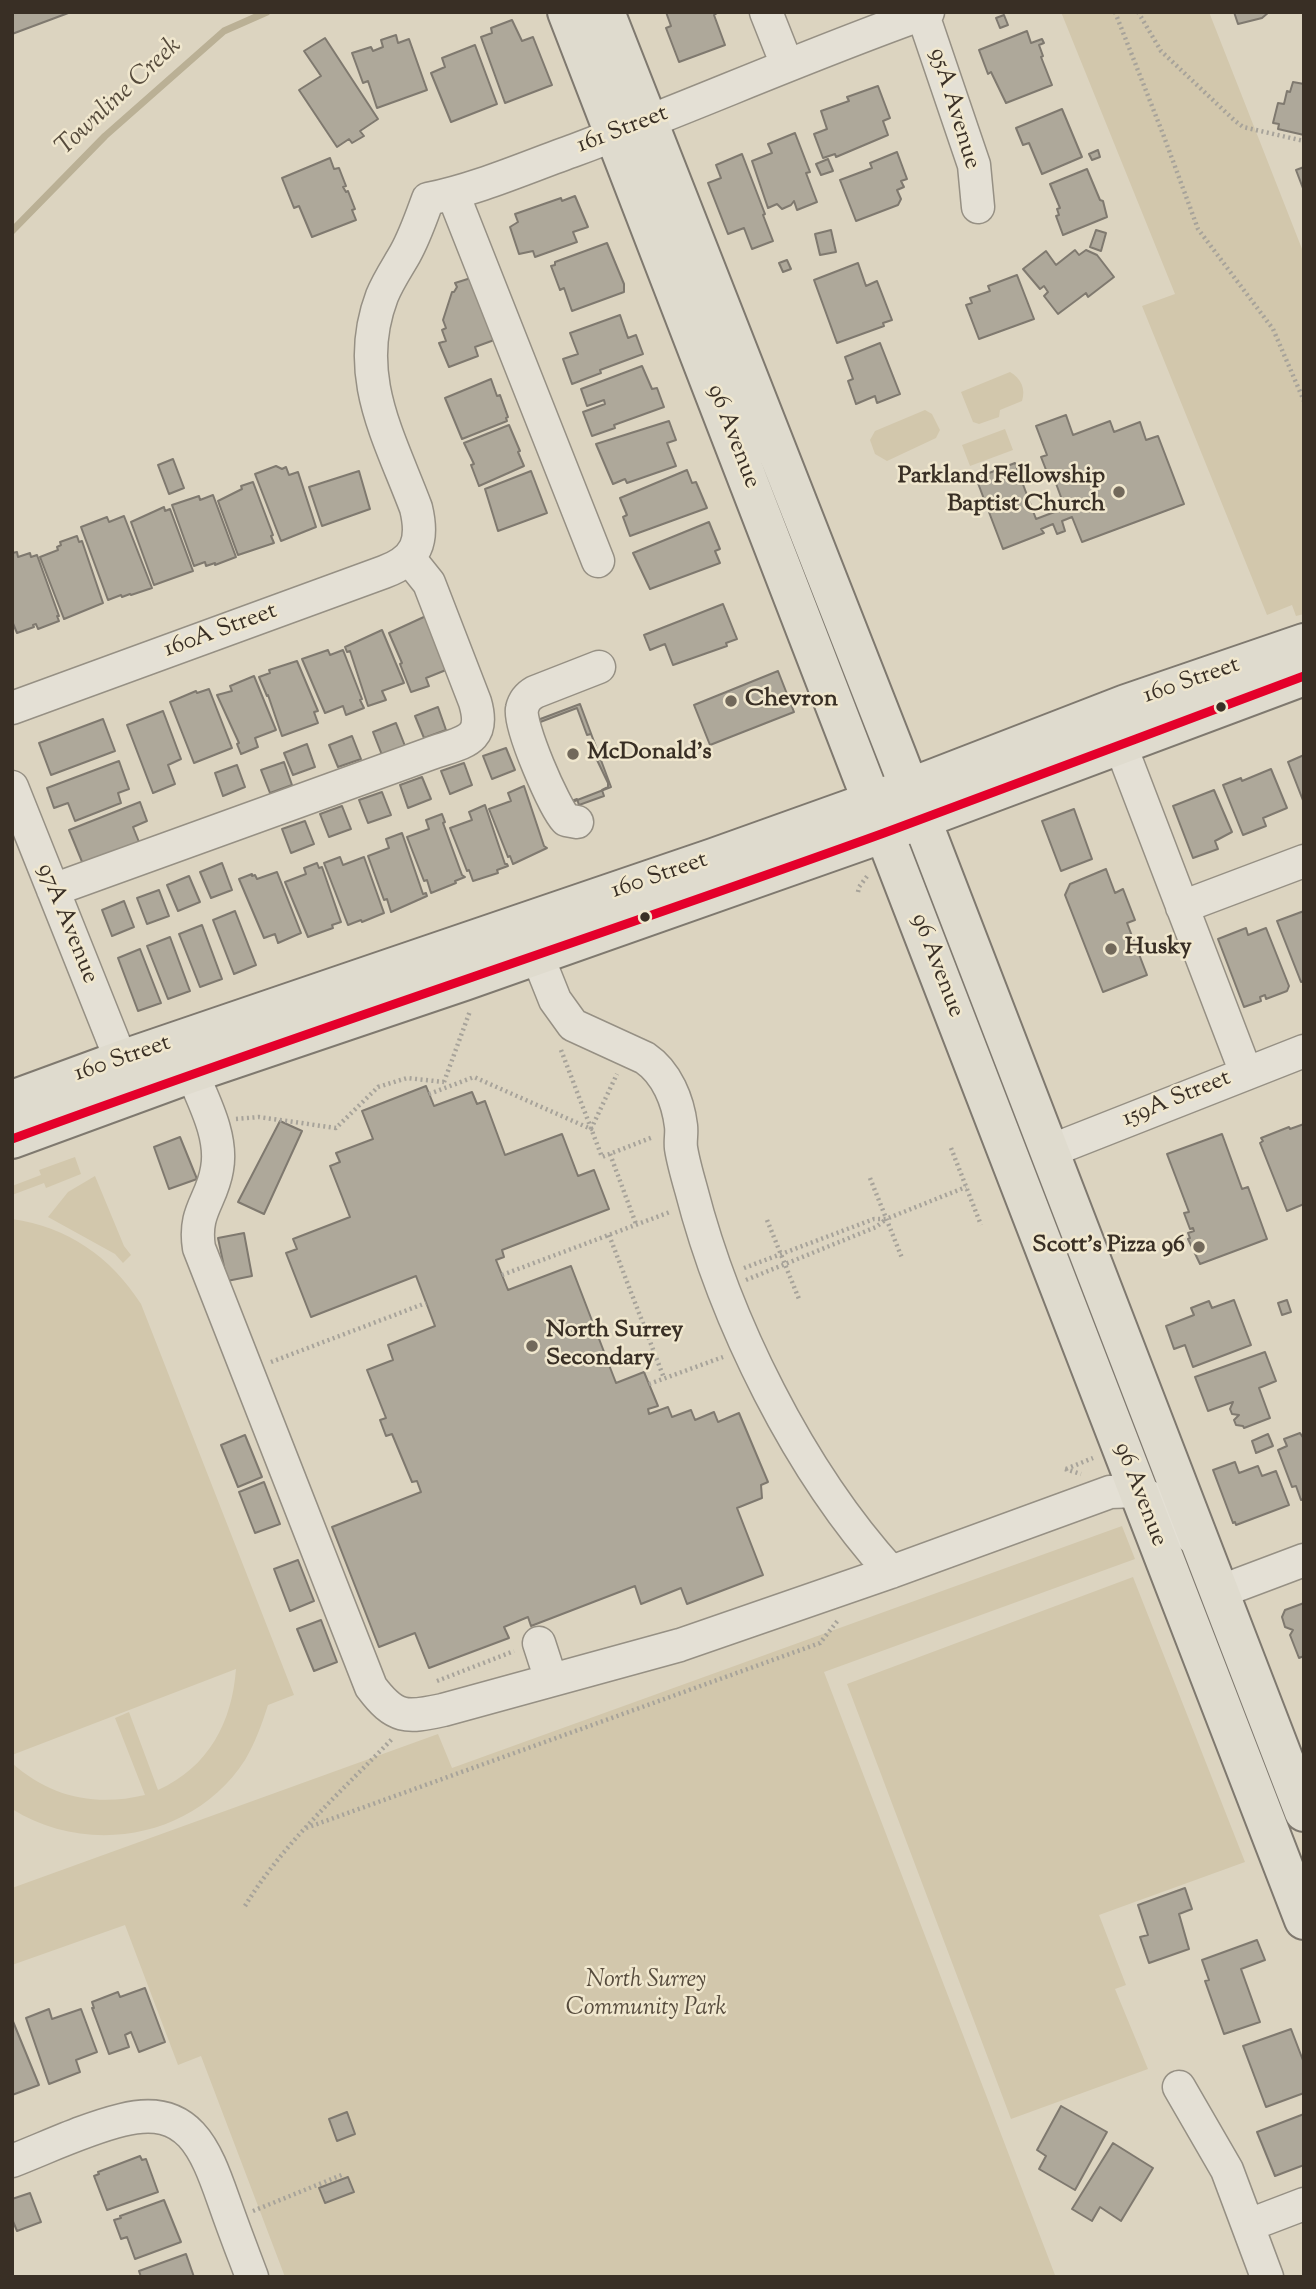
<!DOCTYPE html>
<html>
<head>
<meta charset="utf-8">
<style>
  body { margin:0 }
  #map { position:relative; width:1316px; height:2289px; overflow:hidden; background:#dcd4c0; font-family:"Sorts Mill Goudy",serif }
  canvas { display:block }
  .frame { position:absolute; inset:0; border:14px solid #392f25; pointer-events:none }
</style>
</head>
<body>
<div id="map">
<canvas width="1316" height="2289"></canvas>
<div class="frame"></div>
</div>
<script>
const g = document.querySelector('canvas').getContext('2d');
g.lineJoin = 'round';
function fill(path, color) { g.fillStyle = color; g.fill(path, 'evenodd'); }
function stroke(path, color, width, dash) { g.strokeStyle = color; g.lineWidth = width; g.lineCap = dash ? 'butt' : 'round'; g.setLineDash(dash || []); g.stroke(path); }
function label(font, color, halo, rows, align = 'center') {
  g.font = font + ' "Sorts Mill Goudy",serif'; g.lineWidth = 5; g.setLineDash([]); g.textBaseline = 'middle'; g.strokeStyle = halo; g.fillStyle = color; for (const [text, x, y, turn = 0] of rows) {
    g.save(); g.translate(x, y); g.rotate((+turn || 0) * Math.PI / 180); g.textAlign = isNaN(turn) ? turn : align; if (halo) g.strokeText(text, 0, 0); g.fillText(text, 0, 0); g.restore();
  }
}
fill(new Path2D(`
  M1061 12H1209L1304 254V614L1296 616 1292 605 1267 615 1142 306 1175 294Z
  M1010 372C1021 378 1026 389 1022 401L1000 410 999 417 979 424 973 422 961 392Z
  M925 410 932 414 940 430 936 438 887 461 875 454 870 440 875 431Z
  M1005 429 1013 450 970 466 962 445Z
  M75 1157 81 1174 46 1188 44 1183 12 1195V1186L41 1175 39 1170Z
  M95 1176 124 1246 131 1255 123 1263 115 1254 48 1217 68 1192Z
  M12 1219C68 1227 111 1257 141 1304L294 1695 268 1705C262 1724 255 1743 245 1760 195 1838 89 1857 12 1809V1763C50 1797 95 1807 145 1795L115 1718 129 1712 158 1790C209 1767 232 1722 236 1669L12 1755Z
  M1122 1526 1135 1559 824 1672 1055 2275 285 2277 201 2056 178 2065 125 1925 12 1965V1888L438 1734 452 1768Z
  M1133 1577 1245 1862 1099 1915 1126 1985 1115 1989 1148 2069 1011 2119 847 1684Z`), '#d2c7ac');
stroke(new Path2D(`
  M12 231 105 136 224 31 267 12`), '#bab095', 7);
const building = new Path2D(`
  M12 12H71L12 34Z
  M666 12H719L714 15 725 45 679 62 666 28 671 26Z
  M1234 12H1269L1262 18 1238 24Z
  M1004 15 1008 25 1000 28 996 18Z
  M512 20 522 41 533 37 552 85 505 103 481 37 492 33 491 28Z
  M1027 31 1031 43 1042 39 1044 43 1039 45 1043 56 1041 57 1052 85 1006 103 991 72 988 74 979 50Z
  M396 35 398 43 409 39 427 90 377 108 368 81 363 83 352 53 371 47 373 51 383 47 381 40Z
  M325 38 378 119 360 131 364 136 352 143 349 139 337 147 299 90 321 76 304 51Z
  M475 45 497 104 451 122 431 73 445 67 442 58Z
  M1293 82 1304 84V135L1278 129 1279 124 1273 123 1278 103 1284 104 1287 91 1290 92Z
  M878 86 890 118 883 121 888 135 836 157 835 154 823 158 814 134 827 129 821 111 849 101 847 97Z
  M1062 109 1082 157 1042 174 1029 143 1023 145 1016 128Z
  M795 133 810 172 806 173 817 202 797 210 794 201 791 205 782 209 777 204 768 208 752 161 772 153 768 144Z
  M1098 150 1100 157 1092 160 1089 154Z
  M897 152 907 179 901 181 904 187 897 190 901 199 898 205 856 221 840 180 872 168 870 163Z
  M742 154 765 214 763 215 773 241 752 249 744 228 728 234 708 183 721 178 716 165Z
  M330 158 334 169 339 168 346 186 343 187 346 192 348 191 355 209 352 210 356 220 312 237 299 206 294 208 282 178Z
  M828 159 833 171 821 175 816 164Z
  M1304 167V191L1296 170Z
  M1087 169 1100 200 1103 201 1107 217 1063 235 1056 216 1059 215 1057 209 1060 208 1050 184Z
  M575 196 588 227 573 232 577 242 535 257 533 251 519 254 510 227 518 222 515 214 561 198 562 201Z
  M831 230 836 252 820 255 815 234Z
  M1096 230 1106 233 1101 251 1090 247Z
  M607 243 624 284V292L572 311 564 288 560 290 551 266 555 265V262Z
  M1075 250 1079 255 1086 250 1097 255 1114 277 1088 297 1086 293 1058 314 1044 296 1048 292 1044 286 1040 289 1023 269 1046 251 1056 265Z
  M787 260 791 269 783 272 779 263Z
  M858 263 866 286 877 281 892 320 883 323 884 326 837 343 814 280Z
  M1017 275 1034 319 979 339 966 305 972 303 970 298 990 291 988 286Z
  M474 277 497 339 475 347 478 356 449 367 439 343 446 341 442 330 446 328 443 320 452 292H454L457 287 455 283Z
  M620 315 628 338 636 335 643 354 600 370 601 373 572 384 563 359 578 354 570 333Z
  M880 343 900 394 877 403 875 396 856 404 848 381 853 379 845 357Z
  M642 366 652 389 657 388 664 407 614 425 615 428 592 436 583 412 605 404 604 400 587 406 581 389Z
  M491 379 497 396 500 395 508 417 506 418 507 421 462 439 445 398Z
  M1066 415 1073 435 1110 421 1114 432 1140 422 1146 440 1158 436 1184 504 1082 542 1072 517 1062 521 1065 531 1057 534 1053 524 1041 529 1044 533 1003 549 976 478 1015 463 1036 519 1065 508 1054 478 1050 480 1041 457 1047 455 1036 426Z
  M669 421 676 440 667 443 676 466 627 483 625 479 613 484 596 444Z
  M509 425 520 451 518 452 524 466 479 486 471 465 474 464 464 443Z
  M173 459 184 488 169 494 158 465Z
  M276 466 282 469 286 467 289 475 298 472 316 527 281 541 255 474Z
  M687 470 692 483 696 482 707 508 630 536 623 517 627 515 620 498Z
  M359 471 370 509 322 526 309 487Z
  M531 471 547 513 498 531 485 489Z
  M253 482 273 535 271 536 274 543 238 555 218 501 242 489 241 486Z
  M213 495 236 557 215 565V563L206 566 205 562 194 566 172 505 199 496 200 500Z
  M164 507 165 511 170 509 193 571 154 585 131 522Z
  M124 516 152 588 131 595 130 594 122 597 121 595 108 600 81 527 107 517 109 522Z
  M709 522 720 549 715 551 720 563 650 589 633 553Z
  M77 536 79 542 82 541 103 603 64 619 40 557 58 550 57 547 61 545 60 542Z
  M17 552 18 557 30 553 31 557 37 555 59 616H57L59 621 38 629 36 624 33 625 34 627 17 633 12 621V553Z
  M723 604 737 639 726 643 727 646 673 665 665 644 650 650 644 635Z
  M426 616 446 670 426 678 429 686 411 692 400 664 402 663 389 633Z
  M382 630 404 683 382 691 386 700 368 706 350 651 347 652 345 647Z
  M328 650 330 655 343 650 362 699 360 700 364 708 346 715 343 706 325 713 302 659Z
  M297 661 318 711 314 712 318 723 282 736 268 695 267 696 259 677 270 673 269 670Z
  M778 671 794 712 710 745 694 705Z
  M254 676 276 730 255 738 258 747 241 754 237 744 239 743 217 695 232 691 230 686Z
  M209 689 232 748 194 763 170 702 196 691 197 693Z
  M580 704 611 787 567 804 535 721Z
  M438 707 446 730 424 738 415 716Z
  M577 708 587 735 591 734 601 759 597 760 608 783V787L602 790 604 796 579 805 577 799 566 803 535 724Z
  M163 711 181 759 168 765 175 784 153 793 127 725Z
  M103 719 115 751 51 775 39 743Z
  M396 723 405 746 382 755 373 732Z
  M352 736 361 759 338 767 329 745Z
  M307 744 315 767 293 775 284 753Z
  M506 748 515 770 492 779 483 756Z
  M1304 755V803L1288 762Z
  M119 761 129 789 118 793 121 803 75 821 68 803 54 808 47 788Z
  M284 762 292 785 270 793 261 770Z
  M464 763 472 785 450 794 441 771Z
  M237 765 245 787 223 796 215 773Z
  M1271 769 1287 808 1263 818 1266 826 1243 835 1223 785 1241 778 1242 781Z
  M422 777 431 799 408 808 400 785Z
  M524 786 544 846 547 848 513 864 510 856 508 857 489 809 511 801 508 793Z
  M1214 790 1232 832 1215 841 1218 849 1193 858 1173 806Z
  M382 792 391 815 368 823 359 800Z
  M140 802 147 821 133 827 141 847 85 869 69 830Z
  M485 805 505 864H507L508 866 497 870 498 873 473 881 469 870 467 871 450 828 472 820 469 812Z
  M342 806 351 829 329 837 320 814Z
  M1074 809 1092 859 1061 871 1042 821Z
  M442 814 445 822 443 823 462 875 465 877 455 881 456 883 431 893 427 880 424 881 407 837 429 829 426 820Z
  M305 821 314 844 291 853 282 829Z
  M402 833 423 894 426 893 427 896 391 912 387 899 384 900 368 856 389 848 386 839Z
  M340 857 343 865 364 857 384 913 362 922 361 920 348 925 324 863Z
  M222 863 232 890 211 898 200 872Z
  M317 863 319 868 322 867 341 922 332 925 333 928 308 937 285 882 306 874 304 868Z
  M1106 869 1115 893 1123 889 1135 920 1127 923 1147 975 1103 992 1065 895 1070 884Z
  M277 872 301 933 278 943 275 934 264 938 239 879 252 874V876L255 875 257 879Z
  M189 876 200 902 178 911 167 885Z
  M159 890 169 916 147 924 137 898Z
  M124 901 134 927 112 936 102 910Z
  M235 911 256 965 234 974 213 920Z
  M1304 911V981L1301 982 1277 921Z
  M202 925 222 979 200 987 179 934Z
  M1246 928 1248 935 1266 928 1289 986 1287 991 1266 999 1265 995 1260 997 1261 1001 1244 1007 1218 939Z
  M170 937 190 991 168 999 147 946Z
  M140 949 161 1003 138 1011 118 958Z
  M426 1086 434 1106 472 1092 477 1104 485 1101 505 1155 562 1134 578 1176 594 1170 609 1209 502 1250 504 1257 496 1260 508 1290 571 1266 616 1383 644 1372 658 1406 648 1409 649 1414 668 1407 672 1417 691 1410 695 1420 714 1412 718 1422 739 1413 768 1482 761 1485 762 1498 737 1508 763 1575 687 1604 681 1588 641 1604 635 1586 531 1626 528 1617 504 1627 509 1638 429 1668 415 1633 379 1647 332 1527 421 1492 417 1481 412 1482 392 1434 386 1436 380 1420 386 1418 367 1370 393 1360 388 1345 435 1326 416 1276 311 1317 286 1253 297 1249 293 1239 350 1217 330 1166 340 1162 336 1153 373 1139 362 1111Z
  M280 1121 302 1131 264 1214 238 1202Z
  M1304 1124V1204L1287 1211 1260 1143 1263 1141 1261 1138 1289 1127 1290 1129Z
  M1222 1134 1242 1189 1248 1187 1267 1239 1200 1264 1188 1239 1190 1238 1188 1233 1194 1231 1193 1228 1190 1229 1184 1213 1189 1212 1167 1154Z
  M180 1137 197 1179 169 1189 154 1147Z
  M244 1233 252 1276 227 1281 218 1238Z
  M1234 1300 1251 1345 1193 1367 1185 1345 1174 1349 1166 1326 1194 1315 1191 1308 1209 1301 1212 1308Z
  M1287 1300 1291 1312 1282 1315 1278 1303Z
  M1265 1352 1276 1381 1259 1388 1270 1418 1244 1428 1243 1426 1236 1425 1234 1420 1239 1415 1232 1414 1230 1409 1233 1402 1208 1411 1195 1377Z
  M1300 1433 1304 1439V1499L1301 1500 1296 1486 1292 1487 1278 1450 1287 1446 1284 1439Z
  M1268 1434 1273 1446 1256 1453 1252 1441Z
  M245 1435 262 1477 238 1487 221 1445Z
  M1235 1462 1239 1473 1258 1466 1262 1476 1276 1471 1289 1505 1236 1525 1235 1522 1233 1523 1213 1470Z
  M264 1482 280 1524 255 1533 239 1492Z
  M298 1560 314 1601 290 1611 274 1569Z
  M1304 1603V1656L1299 1658 1290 1635 1293 1630 1285 1627 1282 1617 1285 1610Z
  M321 1620 337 1662 314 1671 297 1629Z
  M1185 1888 1192 1909 1179 1914 1189 1949 1149 1963 1140 1937 1148 1935 1138 1905Z
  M1257 1940 1265 1960 1241 1969 1260 2022 1224 2034 1205 1981 1209 1980 1202 1960Z
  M145 1988 165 2042 139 2052 131 2032 125 2035 129 2047 109 2054 92 2008H94L92 2002 118 1992 120 1997Z
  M49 2009 52 2019 81 2009 97 2052 76 2060 80 2072 49 2084 26 2018Z
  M12 2019 39 2085 12 2095Z
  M1291 2029 1304 2063V2093L1266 2107 1243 2046Z
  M1061 2106 1107 2132 1075 2190 1039 2169 1046 2156 1037 2150Z
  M347 2112 355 2134 337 2141 329 2119Z
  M1304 2114V2165L1275 2176 1257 2132Z
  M1113 2143 1153 2168 1121 2221 1100 2207 1092 2221 1072 2209Z
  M140 2156 142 2160 146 2159 158 2192 107 2210 94 2176 99 2174 98 2172Z
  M348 2177 354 2192 325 2203 319 2188Z
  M30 2193 41 2222 17 2231 12 2219V2199Z
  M164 2200 181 2242 135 2259 127 2237 121 2239 114 2220 121 2218 120 2216Z
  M186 2254 194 2277H141L139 2271Z`);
fill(building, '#aea89a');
stroke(building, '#7f796f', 2);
const minor = new Path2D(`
  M766 12 787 65
  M922 12 974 165 978 207
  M453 194 598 561
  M12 708 384 572C417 560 424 541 416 508 389 436 352 375 382 296 388 281 397 268 405 254 415 236 421 218 428 199 478 189 527 167 575 150 693 106 809 54 928 12
  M1120 744 1246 1073
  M12 787 121 1060
  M577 822 566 820C554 807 518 724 522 709 524 700 528 696 535 692L599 667
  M53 890 429 754C461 742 487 743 475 702L429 583 409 558
  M1182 907 1304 861
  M537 955 555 1000 573 1025 645 1058C667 1073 678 1101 681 1126 682 1134 680 1140 681 1148 683 1161 687 1175 691 1189 725 1321 799 1471 891 1572
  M192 1073C204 1102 223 1137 217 1169 212 1201 193 1211 199 1248L371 1687C395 1719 406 1718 443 1710L680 1645 891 1572 1110 1492 1137 1491 1168 1506 1192 1537
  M1050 1151 1304 1051
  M1219 1592 1304 1560
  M539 1643 551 1680
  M1179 2087 1227 2170 1267 2277
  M12 2161C48 2147 85 2129 122 2120 192 2102 207 2154 226 2207 234 2230 243 2253 252 2277
  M1249 2225 1304 2204`);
const major = new Path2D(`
  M567 12 1304 1920
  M605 12 897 756 1304 1812
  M12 1100 121 1060 713 858 909 788 1126 704 1304 643
  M12 1139 192 1073 464 981 884 833 1304 676`);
stroke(minor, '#969084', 35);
stroke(major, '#7f796f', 42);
stroke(new Path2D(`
  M1115 12 1163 134 1198 229 1273 329 1304 401
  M1138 12 1161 51 1234 120 1243 127 1304 141
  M858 892 859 887 868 875
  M561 1050 602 1157 653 1137
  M444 1082 470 1011
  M429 1094 474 1077 591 1129 617 1074
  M236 1119 259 1117 336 1128 378 1087 407 1078 444 1082
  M951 1148 981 1225
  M610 1154 636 1224
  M870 1178 902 1258
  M767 1220 799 1299
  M609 1235 664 1378
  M744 1268 874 1219H886L966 1187
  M502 1275 670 1212
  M746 1280 876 1227 885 1220
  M271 1362 426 1303
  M649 1384 723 1357
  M1065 1469 1081 1474
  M1066 1469 1093 1458
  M437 1681 514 1651
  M306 1828 820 1643 839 1619
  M245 1906C284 1842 341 1792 392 1739
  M253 2211 344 2174`), '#a7a39a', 4.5, [2, 3.5]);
stroke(minor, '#e4e0d5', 32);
stroke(major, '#dfdbce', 38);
stroke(new Path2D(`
  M12 1139C301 1033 594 938 884 833 1024 782 1164 728 1304 676`), '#e4002b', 9);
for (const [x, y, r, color] of [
  [1119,492,7,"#72695b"],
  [731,701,7,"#72695b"],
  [1221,707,6,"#392f25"],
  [573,754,7,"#72695b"],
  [645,917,6,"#392f25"],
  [1111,949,7,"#72695b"],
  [1199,1247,7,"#72695b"],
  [532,1346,7,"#72695b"]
]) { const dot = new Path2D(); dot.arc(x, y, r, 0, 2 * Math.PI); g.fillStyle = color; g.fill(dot); stroke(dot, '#f0e7ce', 2.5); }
label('24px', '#392f25', '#f0e7ce', [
  ["95A Avenue",953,109,73],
  ["161 Street",623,131,-21],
  ["96 Avenue",732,437,69],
  ["160A Street",221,632,-20],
  ["160 Street",1192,682,-19],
  ["160 Street",660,877,-19],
  ["97A Avenue",66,924,68],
  ["96 Avenue",936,966,69],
  ["160 Street",123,1060,-19],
  ["159A Street",1177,1100,-22],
  ["96 Avenue",1139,1495,69]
]);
label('bold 24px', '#392f25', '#f0e7ce', [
  ["Parkland Fellowship",1105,478,"right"],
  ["Baptist Church",1105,506,"right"],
  ["Chevron",745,701],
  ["McDonald's",587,754],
  ["Husky",1125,949],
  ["Scott's Pizza 96",1185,1247,"right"],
  ["North Surrey",546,1332],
  ["Secondary",546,1360]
], 'left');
label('italic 24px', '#564b3d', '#f0e7ce', [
  ["North Surrey",646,1982],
  ["Community Park",646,2010]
]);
label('italic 26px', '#564b3c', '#f0e7ce', [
  ["Townline Creek",120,98,-43]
]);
</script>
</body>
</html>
